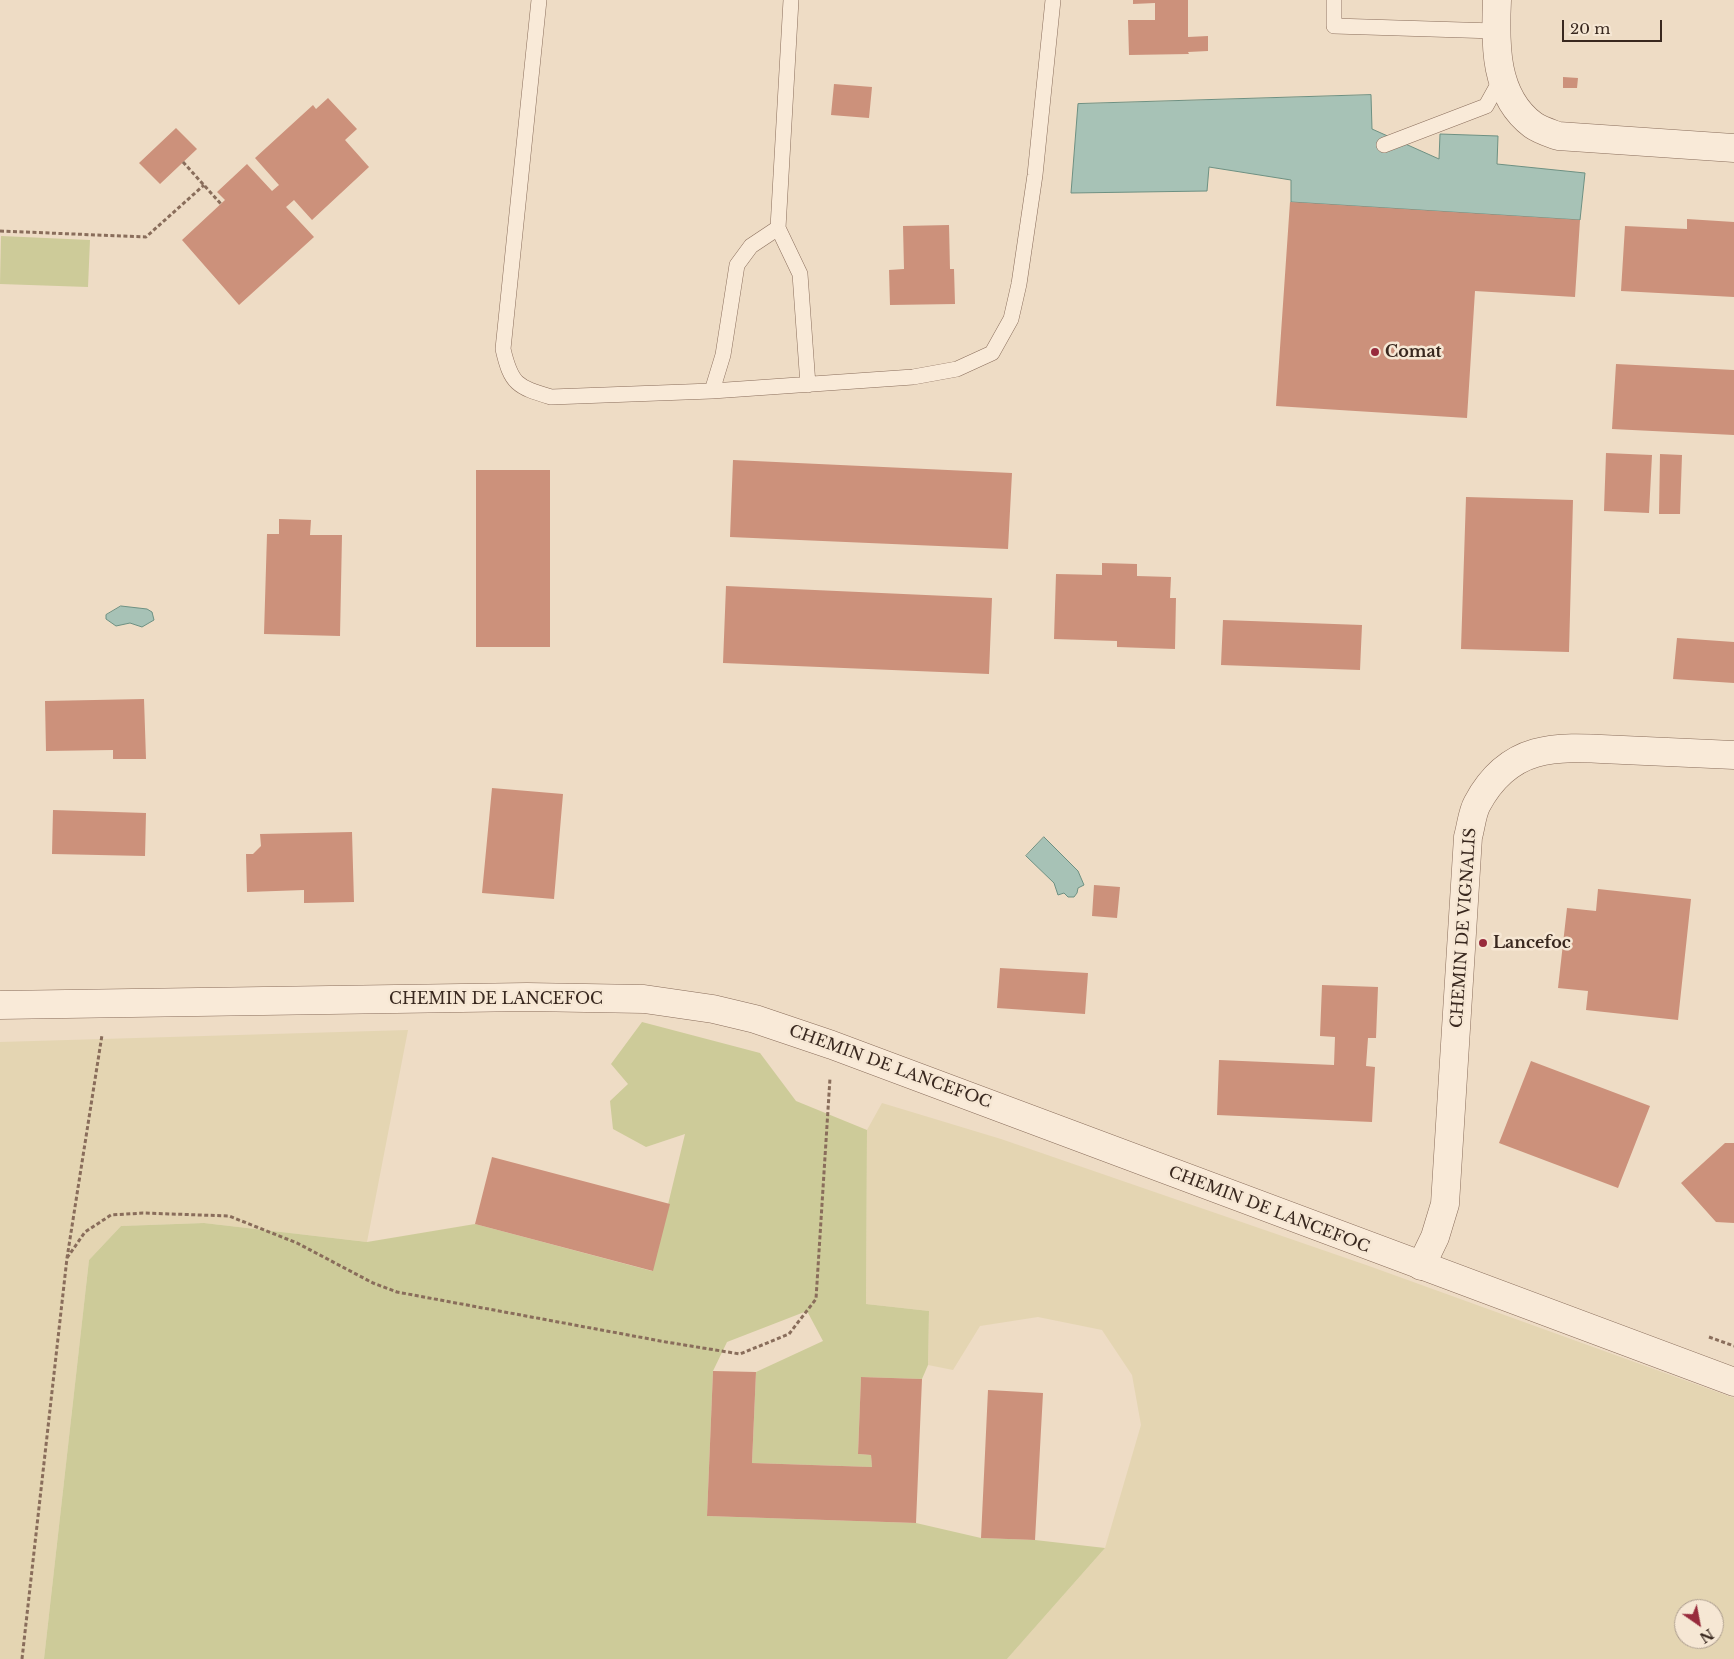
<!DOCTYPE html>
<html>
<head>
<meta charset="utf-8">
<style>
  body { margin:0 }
  #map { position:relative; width:1734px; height:1659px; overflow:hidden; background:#eedcc5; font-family:"Libre Baskerville",serif }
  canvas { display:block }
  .north { position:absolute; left:1674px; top:1599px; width:50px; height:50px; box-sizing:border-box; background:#f6e7d4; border:1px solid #aa9b8c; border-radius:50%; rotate:147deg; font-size:14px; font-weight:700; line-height:20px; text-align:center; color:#39281f }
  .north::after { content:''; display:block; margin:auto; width:18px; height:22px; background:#982b3c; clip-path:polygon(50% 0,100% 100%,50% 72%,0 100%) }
  .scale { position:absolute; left:1562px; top:20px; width:100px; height:22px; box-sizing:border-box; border:2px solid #39281f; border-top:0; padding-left:6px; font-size:15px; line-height:18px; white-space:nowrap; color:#39281f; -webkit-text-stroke:4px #f6e7d4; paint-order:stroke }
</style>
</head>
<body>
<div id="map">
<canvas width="1734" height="1659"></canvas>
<div class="north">N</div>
<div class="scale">20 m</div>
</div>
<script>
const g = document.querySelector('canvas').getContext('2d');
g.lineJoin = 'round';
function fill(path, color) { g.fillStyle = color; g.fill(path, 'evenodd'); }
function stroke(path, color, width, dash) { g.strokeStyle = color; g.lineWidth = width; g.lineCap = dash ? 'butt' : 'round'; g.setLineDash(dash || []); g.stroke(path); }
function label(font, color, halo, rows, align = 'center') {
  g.font = font + ' "Libre Baskerville",serif'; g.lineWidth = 5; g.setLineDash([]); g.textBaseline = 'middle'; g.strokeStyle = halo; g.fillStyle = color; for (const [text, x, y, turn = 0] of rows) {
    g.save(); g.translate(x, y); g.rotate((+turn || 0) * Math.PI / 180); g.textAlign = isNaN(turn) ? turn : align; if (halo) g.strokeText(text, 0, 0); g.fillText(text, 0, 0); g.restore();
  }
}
fill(new Path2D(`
  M408 1030 367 1242 204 1223 121 1226 89 1260 44 1659H0V1042Z
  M882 1103 1001 1139 1369 1266 1734 1398V1659H1007L1105 1548 1141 1425 1132 1375 1102 1330 1038 1317 980 1326 953 1370 928 1365 929 1311 866 1304 867 1130ZM1684 1609H1714V1639H1684Z`), '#e4d5b2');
fill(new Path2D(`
  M1 236 90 240 88 287 0 284Z
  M642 1022 760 1053 796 1101 867 1130 866 1304 929 1311 928 1365 922 1379 861 1377 858 1454 871 1455 872 1467 752 1463 756 1372 823 1341 807 1311 727 1342 713 1371 707 1516 916 1523 981 1538 1035 1540 1105 1548 1007 1659H44L89 1260 121 1226 204 1223 367 1242 475 1224 652 1271 685 1134 646 1147 613 1129 610 1101 628 1084 611 1064Z`), '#cdcb99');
const water = new Path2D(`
  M1371 95 1372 129 1439 159 1440 134 1498 136 1497 164 1585 173 1580 220 1291 202V180L1209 167 1207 191 1071 193 1078 104Z
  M121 606 147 609 152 612 154 620 142 627 130 623 116 626 106 619V615Z
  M1044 837 1078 871 1084 885 1078 888 1077 893 1074 897H1068L1064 893 1058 895 1054 883 1026 856Z`);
fill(water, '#a7c2b6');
stroke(water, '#6d9082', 1);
fill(new Path2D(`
  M1133 0H1188V37L1208 36V51L1188 52 1189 54 1129 55 1128 20H1155V3L1133 4Z
  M1563 77 1578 78 1577 88H1563Z
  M834 84 872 87 869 118 831 115Z
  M328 98 357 129 345 140 369 167 312 220 294 200 286 207 314 237 239 305 182 240 225 200 217 192 247 164 272 191 279 185 255 158 313 105 316 109Z
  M176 128 197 149 160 184 139 163Z
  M1290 202 1580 220 1575 297 1475 291 1467 418 1276 406Z
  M1687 219 1734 222V297L1621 291 1625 226 1687 229Z
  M949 225 950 269H954L955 304 890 305 889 270 904 269 903 226Z
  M1616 364 1734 370V435L1612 429Z
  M1606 453 1652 455 1649 513 1604 511Z
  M1660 454 1682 455 1680 514H1659Z
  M733 460 1012 473 1008 549 730 537Z
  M476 470H550V647H476Z
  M1466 497 1573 500 1569 652 1461 649Z
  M279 519 311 520 310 535H342L340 636 264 634 267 534H279Z
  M1102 563 1137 564V576L1171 577 1170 598H1176L1175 649 1117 647V641L1054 639 1056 574 1102 575Z
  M726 586 992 598 989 674 723 663Z
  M1223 620 1362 625 1360 670 1221 665Z
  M1677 638 1734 642V683L1673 679Z
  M144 699 146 759H113V750L46 751 45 701Z
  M492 788 563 794 554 899 482 893Z
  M53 810 146 813 145 856 52 854Z
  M352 832 354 902 304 903V890L247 892 246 854H253L261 846 260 834Z
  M1094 885 1120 887 1117 918 1092 916Z
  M1598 889 1691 899 1678 1020 1586 1010 1588 991 1558 988 1567 908 1596 911Z
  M1000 968 1088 973 1085 1014 997 1008Z
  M1322 985 1378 987 1376 1038H1368L1366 1066 1375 1067 1372 1122 1217 1115 1219 1060 1334 1065 1335 1037 1320 1036Z
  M1531 1061 1650 1106 1618 1188 1499 1143Z
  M1725 1143H1734V1223L1716 1222 1681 1183Z
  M492 1157 670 1204 653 1271 475 1224Z
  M713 1371 756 1372 752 1463 872 1467 871 1455 858 1454 861 1377 922 1379 916 1523 707 1516Z
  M988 1390 1043 1393 1035 1540 981 1538Z`), '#cc917b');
const service = new Path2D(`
  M539 0 503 349C511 384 517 387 551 397L712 391 913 377 957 369 992 353 1011 319 1019 284 1035 175 1053 0
  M791 0 778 228 800 274 808 385
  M1334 0V26L1495 31
  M1384 145 1486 106 1501 79
  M712 391 723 355 737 265 751 246 778 228`);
const minor = new Path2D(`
  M1497 0C1495 44 1494 96 1533 125 1540 130 1550 133 1558 136L1734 148
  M1421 1266 1435 1237 1445 1204 1468 837C1471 827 1472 813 1477 804 1511 740 1562 747 1623 750 1660 752 1697 753 1734 755`);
const tertiary = new Path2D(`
  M0 1005 527 997 644 999 713 1009 755 1019 832 1045 1734 1382`);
stroke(service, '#896d5b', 16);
stroke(minor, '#896d5b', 29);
stroke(tertiary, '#896d5b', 29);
stroke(new Path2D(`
  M183 162 221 204
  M0 231 146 237 204 185
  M67 1258 85 1232 111 1215 143 1213 229 1216 297 1243 373 1283 397 1292 666 1342 740 1354 789 1334 816 1299 830 1078
  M1709 1337 1734 1346
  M22 1659 67 1258 102 1035`), '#896d5b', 3, [4, 2.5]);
stroke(service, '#f9ead8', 15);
stroke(minor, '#f9ead8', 28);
stroke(tertiary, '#f9ead8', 28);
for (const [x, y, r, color] of [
  [1375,352,5,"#982b3c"],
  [1483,943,5,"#982b3c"]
]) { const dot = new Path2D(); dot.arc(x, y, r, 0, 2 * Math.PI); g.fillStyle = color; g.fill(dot); stroke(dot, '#f6e7d4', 2); }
label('bold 16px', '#39281f', '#f6e7d4', [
  ["Comat",1385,352],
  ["Lancefoc",1493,943]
], 'left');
label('16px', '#39281f', '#f6e7d4', [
  ["CHEMIN DE VIGNALIS",1464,928,-86],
  ["CHEMIN DE LANCEFOC",496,999],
  ["CHEMIN DE LANCEFOC",890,1067,20],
  ["CHEMIN DE LANCEFOC",1269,1210,21]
]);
</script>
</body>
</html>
